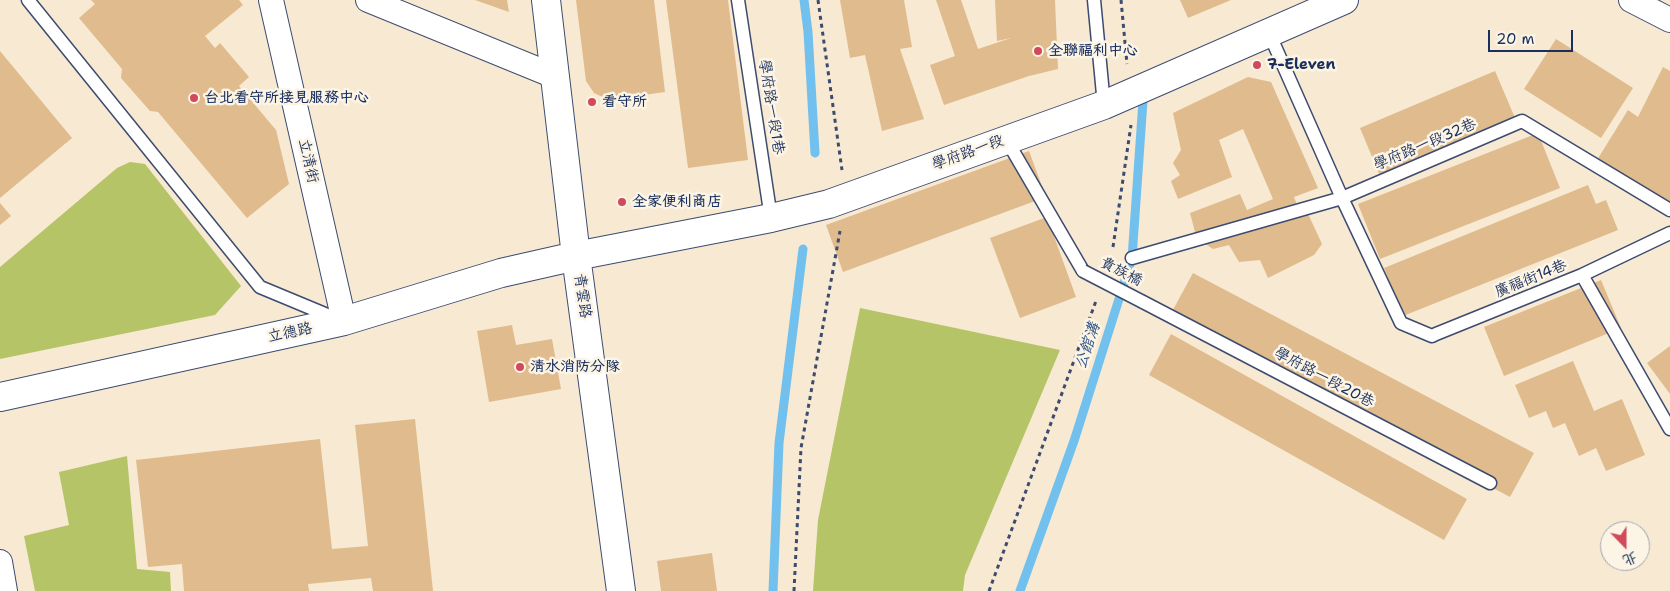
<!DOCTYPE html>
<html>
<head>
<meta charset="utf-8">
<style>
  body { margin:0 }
  #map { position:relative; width:1670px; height:591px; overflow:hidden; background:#f7e9d2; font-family:"Shantell Sans","LXGW WenKai TC",sans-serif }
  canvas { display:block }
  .north { position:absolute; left:1600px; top:521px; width:50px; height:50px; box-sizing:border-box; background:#fcf5e5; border:1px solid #a2a6af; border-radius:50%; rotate:158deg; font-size:14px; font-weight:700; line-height:20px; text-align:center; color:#1b2f5e }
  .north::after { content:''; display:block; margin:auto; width:18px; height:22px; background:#d1495b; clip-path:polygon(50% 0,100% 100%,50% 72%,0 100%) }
  .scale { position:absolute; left:1488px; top:30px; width:85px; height:22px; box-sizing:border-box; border:2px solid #1b2f5e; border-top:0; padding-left:6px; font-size:15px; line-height:18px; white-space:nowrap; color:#1b2f5e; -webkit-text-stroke:4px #fcf5e5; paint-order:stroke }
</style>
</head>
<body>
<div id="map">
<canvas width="1670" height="591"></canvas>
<div class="north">北</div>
<div class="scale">20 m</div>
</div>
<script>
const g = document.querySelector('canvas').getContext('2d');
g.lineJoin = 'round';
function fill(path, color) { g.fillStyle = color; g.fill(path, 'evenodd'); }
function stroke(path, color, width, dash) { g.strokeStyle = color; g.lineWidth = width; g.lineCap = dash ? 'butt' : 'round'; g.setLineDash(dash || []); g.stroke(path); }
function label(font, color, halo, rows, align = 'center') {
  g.font = font + ' "Shantell Sans","LXGW WenKai TC",sans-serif'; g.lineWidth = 5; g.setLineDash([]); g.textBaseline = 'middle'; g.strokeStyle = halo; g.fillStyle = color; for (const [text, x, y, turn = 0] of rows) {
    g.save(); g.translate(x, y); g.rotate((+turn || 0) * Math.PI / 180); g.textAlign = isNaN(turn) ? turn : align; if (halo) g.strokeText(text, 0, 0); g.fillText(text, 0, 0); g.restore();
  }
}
fill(new Path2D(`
  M130 162 145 164 241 286 215 315 0 359V267L117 168Z
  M860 308 1060 350 965 575 963 591H813L818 520Z
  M127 456 137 569 170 572 171 591H35L24 536 69 525 59 472Z`), '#b4c466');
stroke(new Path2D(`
  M804 0 808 32 815 153
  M773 591 779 443 803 249
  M1020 591 1074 441 1132 258 1143 101`), '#72c0ed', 9);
fill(new Path2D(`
  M91 0H239L243 5 205 36 215 48 220 43 249 77 239 86 276 130 289 184 247 218 158 112 150 111 121 78 122 69 79 18 95 4Z
  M475 0H507L509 12Z
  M576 0H654L665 92 609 100 594 93 586 81Z
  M666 0H728L748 160 688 168Z
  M840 0H904L912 47 900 49 924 119 882 131 865 55 850 58Z
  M936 0H961L978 49 1011 38 997 41 995 0H1055L1058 69 1029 76 944 105 930 65 955 56Z
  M1180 0H1231L1188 18Z
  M1556 39 1633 88 1601 138 1524 89Z
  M0 51 72 138 0 198Z
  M1663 67 1670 71V205L1597 160 1628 110 1638 117Z
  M1495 71 1518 125 1383 183 1360 128Z
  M1248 77 1271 82 1318 188 1294 197 1297 205 1303 203 1322 244 1314 255 1268 278 1260 260 1239 262 1229 245 1213 249 1201 241 1195 232 1190 213 1240 194 1247 210 1273 199 1243 129 1219 140 1232 177 1178 199 1171 181 1180 175 1173 163 1181 150 1173 113Z
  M1538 133 1560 188 1380 259 1358 204Z
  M1029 151 1046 197 843 272 826 225Z
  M1588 185 1596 204 1606 200 1618 230 1403 316 1384 268Z
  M0 203 11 216 0 225Z
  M1047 217 1076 297 1020 318 990 238Z
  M1193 273 1534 453 1510 497 1169 317Z
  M1601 280 1621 328 1504 376 1484 327Z
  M512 325 516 345 552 339 561 389 489 402 477 331Z
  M1171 334 1467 499 1444 540 1149 375Z
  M1670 346V394L1647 363Z
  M1573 361 1594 411 1622 399 1645 455 1606 471 1596 448 1579 456 1565 423 1553 428 1546 411 1529 418 1515 385Z
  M415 419 433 591H373L371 578 308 584 309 591H184L182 564 148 567 136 460 320 439 332 549 368 546 355 425Z
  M712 553 717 591H661L657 561Z`), '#e0bb8d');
const service = new Path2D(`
  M28 0 260 287 337 319
  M738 0 771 218
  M1094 0 1104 105
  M1269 33 1342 198 1401 323 1432 336 1436 334 1582 275 1670 233
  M1006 139 1083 271
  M1132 258 1342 198 1522 121 1670 210
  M1582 275 1670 429
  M1143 302 1490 483`);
const minor = new Path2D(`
  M271 0 344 321
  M368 0 554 76
  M1631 0 1670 20
  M0 562 5 591`);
const tertiary = new Path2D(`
  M546 0 576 256 621 591
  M0 397 344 321 501 273 576 256 771 218 829 204 1104 105 1344 0`);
stroke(service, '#3c4b6f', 15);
stroke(minor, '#3c4b6f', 26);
stroke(tertiary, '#3c4b6f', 30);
stroke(new Path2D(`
  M818 0 842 170
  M1121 0 1127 64
  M1113 247 1131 125
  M794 591 801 448 840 231
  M989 591 1096 301`), '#3c4b6f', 3, [4, 4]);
stroke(service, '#fff', 12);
stroke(minor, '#fff', 24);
stroke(tertiary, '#fff', 28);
const serviceBridge = new Path2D(`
  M1083 271 1143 302`);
stroke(serviceBridge, '#3c4b6f', 15, []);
stroke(serviceBridge, '#fff', 12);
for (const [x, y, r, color] of [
  [1038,51,5,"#d1495b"],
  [1257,65,5,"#d1495b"],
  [194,98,5,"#d1495b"],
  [592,102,5,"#d1495b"],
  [622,202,5,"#d1495b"],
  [520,367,5,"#d1495b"]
]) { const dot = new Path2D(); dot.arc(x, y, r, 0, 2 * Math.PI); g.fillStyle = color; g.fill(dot); stroke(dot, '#fcf5e5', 2); }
label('bold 15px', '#1b2f5e', '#fcf5e5', [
  ["全聯福利中心",1048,51],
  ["7-Eleven",1267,65],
  ["台北看守所接見服務中心",204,98],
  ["看守所",602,102],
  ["全家便利商店",632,202],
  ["清水消防分隊",530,367]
], 'left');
label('15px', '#1b2f5e', '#fcf5e5', [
  ["學府路一段1巷",771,107,81],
  ["學府路一段32巷",1425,145,-23],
  ["學府路一段",968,153,-20],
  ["立清街",308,161,77],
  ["貴族橋",1121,272,27],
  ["廣福街14巷",1531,279,-22],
  ["青雲路",582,296,82],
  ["立德路",290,333,-12],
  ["學府路一段20巷",1324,378,28]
]);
label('italic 16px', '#315382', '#fcf5e5', [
  ["公館溝",1088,346,-72]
]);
</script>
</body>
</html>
